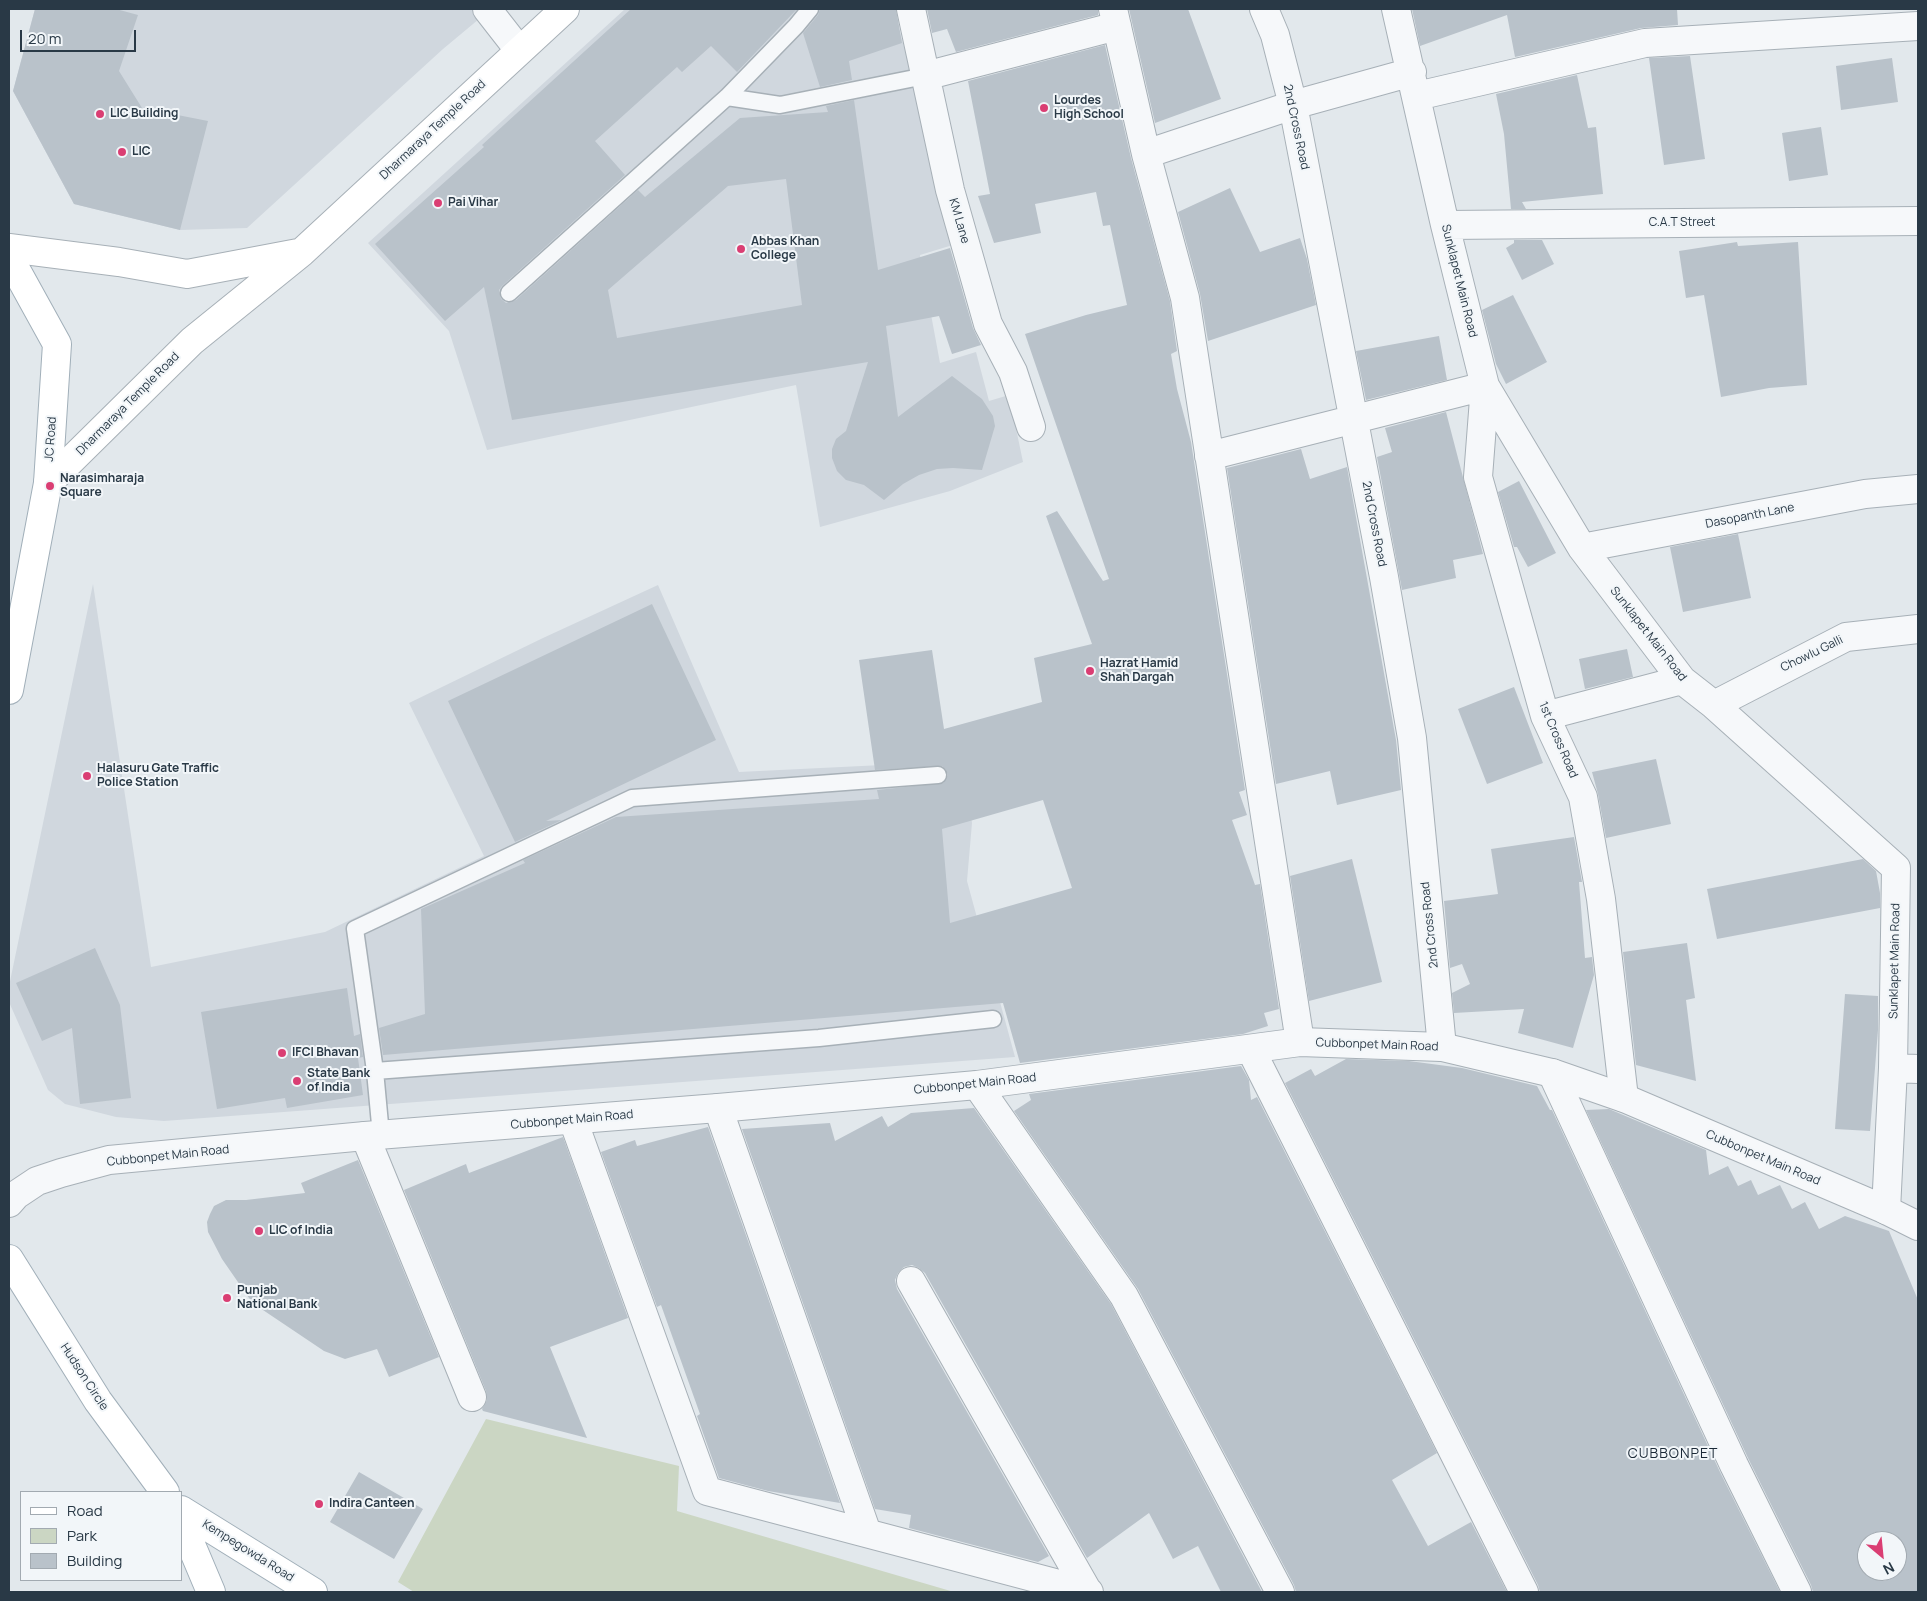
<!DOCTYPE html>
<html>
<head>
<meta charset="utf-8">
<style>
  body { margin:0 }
  #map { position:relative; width:1927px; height:1601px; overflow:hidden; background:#e2e8ec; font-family:Manrope,sans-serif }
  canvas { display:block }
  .frame { position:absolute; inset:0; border:10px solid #293946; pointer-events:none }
  .legend { position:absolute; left:20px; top:1491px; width:162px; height:90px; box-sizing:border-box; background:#f2f6f9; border:1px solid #a2aab1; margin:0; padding:6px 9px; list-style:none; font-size:15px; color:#293946 }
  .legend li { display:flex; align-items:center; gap:10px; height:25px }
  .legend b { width:25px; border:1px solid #a2aab1 }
  .north { position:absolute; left:1857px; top:1531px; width:50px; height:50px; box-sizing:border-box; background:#f2f6f9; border:1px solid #a2aab1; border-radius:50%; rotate:152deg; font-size:14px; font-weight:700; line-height:20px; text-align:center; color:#293946 }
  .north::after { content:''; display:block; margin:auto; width:18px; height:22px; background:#da3e73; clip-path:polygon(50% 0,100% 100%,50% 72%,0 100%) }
  .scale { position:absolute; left:20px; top:30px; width:116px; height:22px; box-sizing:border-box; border:2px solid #293946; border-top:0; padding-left:6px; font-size:15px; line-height:18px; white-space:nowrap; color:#293946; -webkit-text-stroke:4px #f2f6f9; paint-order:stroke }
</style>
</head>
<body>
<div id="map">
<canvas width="1927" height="1601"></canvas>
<div class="frame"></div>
<ul class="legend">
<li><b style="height:6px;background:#fff"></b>Road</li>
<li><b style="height:14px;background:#cbd6c3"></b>Park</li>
<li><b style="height:14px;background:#b9c2ca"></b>Building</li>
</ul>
<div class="north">N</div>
<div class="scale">20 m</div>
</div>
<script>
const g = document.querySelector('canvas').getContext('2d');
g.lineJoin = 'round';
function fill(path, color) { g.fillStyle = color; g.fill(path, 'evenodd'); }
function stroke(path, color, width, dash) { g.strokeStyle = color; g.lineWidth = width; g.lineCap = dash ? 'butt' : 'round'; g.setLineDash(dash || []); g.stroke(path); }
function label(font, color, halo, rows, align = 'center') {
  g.font = font + ' Manrope,sans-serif'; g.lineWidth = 4; g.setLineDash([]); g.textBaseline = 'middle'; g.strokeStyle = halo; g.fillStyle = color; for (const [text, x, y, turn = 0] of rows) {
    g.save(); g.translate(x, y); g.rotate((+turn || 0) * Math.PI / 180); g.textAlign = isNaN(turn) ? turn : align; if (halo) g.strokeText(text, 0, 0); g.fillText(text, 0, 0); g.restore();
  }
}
fill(new Path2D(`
  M35 9H491L443 49 247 228 180 230 74 204 13 91Z
  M625 9H893L905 50 956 244 920 255 940 363 976 352 989 401 1009 395 1023 462 950 491 820 527 796 385 487 450 449 331 368 243Z
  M93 584 151 967 325 932 484 856 409 703 543 638 658 585 739 772 964 761 972 823 967 881 1015 1057 164 1121 116 1117 65 1104 48 1090 9 1002V986Z`), '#d0d7de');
fill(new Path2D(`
  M486 1419 679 1466 677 1511 954 1592H414L398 1582Z`), '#cbd6c3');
fill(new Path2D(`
  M35 9H116L138 15 119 71 142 108 208 121 180 230 74 204 13 91Z
  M631 9H797L737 72 711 46 682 72 677 67 595 141 625 175 502 286 499 290 501 299 506 303 516 300 638 190 645 197 740 118 828 112 826 106 854 100 878 270 950 248 973 328 981 345 952 354 939 316 886 326 898 417 952 376 982 399 993 416 995 426 982 470 953 468 937 469 919 475 903 484 884 500 864 485 846 480 837 471 832 458V449L836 439 846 431 868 362 512 420 484 287 445 321 375 244 484 147 482 145ZM786 179 802 305 617 338 608 290 728 186Z
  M820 9H896L902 43 849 61 852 80 820 87 803 33 818 15Z
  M927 9H1098V15L956 52 947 29 932 33Z
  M1129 9H1188L1221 99 1155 123Z
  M1412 9H1677L1678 25 1641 28 1515 57 1507 15 1420 46Z
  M1105 45 1131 158 1170 301 1177 351 1171 354 1177 389 1191 442 1245 790 1239 792 1247 815 1232 820 1255 885 1260 884 1279 1009 1264 1013 1268 1026 1243 1034 1020 1063 1003 1003 383 1055 379 1028 425 1014 421 909 525 863 523 860 616 817 879 799 877 790 943 783 948 775 946 770 942 766 875 770 859 660 932 650 944 729 1042 702 1034 658 1092 644 1046 516 1057 511 1103 581 1109 579 1025 334 1086 315 1127 305 1110 225 1103 226 1096 192 1035 204 1041 233 994 243 978 196 990 194 968 81ZM1043 800 1072 888 950 923 942 829Z
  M1690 56 1705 159 1664 165 1649 58Z
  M1892 58 1898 102 1841 110 1836 66Z
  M1577 75 1588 128 1596 127 1603 194 1522 202 1526 209H1511L1504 134 1496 94Z
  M1821 127 1828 175 1789 181 1782 133Z
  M1230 188 1260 252 1300 238 1307 259 1316 305 1208 341 1200 294 1178 212Z
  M1514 240H1542L1554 264 1522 280 1506 248 1514 243Z
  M1737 242 1738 246 1798 242 1807 385 1769 388 1721 397 1704 295 1686 298 1679 251Z
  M1513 295 1547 362 1506 384 1496 364 1482 310Z
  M1439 336 1447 380 1366 400 1356 351Z
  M1446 412 1483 554 1453 560 1456 578 1402 590 1377 457 1392 452 1385 428Z
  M1301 449 1310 479 1347 467 1396 740 1401 790 1337 805 1330 771 1276 784 1227 468Z
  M1519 481 1556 553 1528 567 1517 547H1514L1498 492Z
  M1738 534 1751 598 1683 612 1670 547Z
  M652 604 716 740 546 821 562 820 515 842 448 701Z
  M1627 649 1633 677 1585 689 1579 659Z
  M1514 687 1543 763 1487 784 1458 709Z
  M1656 759 1671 824 1606 838 1598 794 1592 772Z
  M1574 837 1582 882H1579L1585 958 1592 957 1594 975 1573 1048 1518 1033 1524 1009 1454 1013 1452 993 1470 984 1462 964 1450 968 1444 901 1498 894 1491 849Z
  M1352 859 1382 982 1309 1001 1290 876Z
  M1863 859 1876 871 1880 893V908L1717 939 1707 889Z
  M1687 943 1695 998 1686 1000 1696 1081 1636 1065 1623 952Z
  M95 948 120 1005 131 1098 80 1104 72 1028 42 1041 16 983Z
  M347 988 354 1036 360 1034 363 1057 358 1058 363 1095 287 1108 285 1098 217 1109 201 1012Z
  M1845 994 1878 996V1030L1870 1131 1835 1129Z
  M1346 1059 1409 1061 1462 1068 1537 1086 1550 1110H1552L1720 1472 1780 1592H1540L1538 1585 1285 1083 1311 1069 1315 1076Z
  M1241 1066 1249 1080 1251 1100 1257 1097 1437 1453 1392 1480 1428 1546 1471 1522 1507 1592H1296L1294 1585 1138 1289 1014 1111 1031 1100 1029 1094Z
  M974 1108 1111 1304 1262 1592H1221L1198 1546 1173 1559 1149 1513 1087 1558 925 1273 919 1268 912 1265 904 1267 898 1273 895 1280 897 1289 1049 1556 1038 1562 909 1528 911 1515 875 1509 742 1129 830 1123 835 1141 882 1116 888 1127 911 1113Z
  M1609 1109 1706 1150 1709 1175 1728 1166 1738 1186 1751 1180 1758 1195 1780 1185 1792 1209 1805 1202 1819 1229 1845 1216 1889 1231 1918 1300V1592H1813L1811 1585 1748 1458 1586 1110ZM1867 1541H1897V1571H1867Z
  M708 1127 840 1503 768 1491 719 1478 697 1416 700 1414 661 1305 657 1307 601 1152 635 1140 637 1146Z
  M563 1137 628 1318 550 1347 587 1438 483 1411 482 1409 487 1400 486 1391 404 1190 466 1164 469 1173Z
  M358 1160 439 1357 389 1377 377 1349 345 1359 324 1351 257 1306 249 1298 222 1259 208 1232 207 1222 210 1214 214 1206 226 1200H246L305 1193 301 1183Z
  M359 1472 423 1509 394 1559 330 1522Z`), '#b9c2ca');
const service = new Path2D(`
  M727 97 780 105 925 76
  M509 293 727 97 796 26 810 9
  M375 1071 819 1038 993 1019
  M381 1135 375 1071 355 929 632 798 938 775`);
const minor = new Path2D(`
  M487 9 519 50
  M911 9 950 190 988 324 1013 372 1031 427
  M1113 9 1146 154 1185 298 1300 1042
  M1264 9 1275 35 1293 105 1384 577 1412 738 1442 1047
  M1396 9 1445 225 1485 386 1582 548 1682 680 1714 705 1896 868 1893 1068 1886 1210
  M925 76 1117 26
  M1417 96 1645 43 1918 26
  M1146 154 1293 105 1412 72
  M1445 225 1918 221
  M1209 456 1485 386 1478 477 1545 716 1583 797 1601 899 1624 1098
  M1582 548 1865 494 1918 489
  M1714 705 1846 637 1918 629
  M1545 716 1682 680
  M1251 1050 1524 1592
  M1893 1068 1918 1069
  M1552 1073 1734 1465 1797 1592
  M977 1085 1124 1296 1280 1592
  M718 1108 867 1533
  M573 1120 707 1491 1089 1592
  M365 1136 472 1397
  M911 1281 1088 1592`);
const tertiary = new Path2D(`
  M9 1203 16 1195 37 1181 61 1173 109 1160 365 1136 718 1108 977 1085 1300 1042 1442 1047 1552 1073 1624 1098 1886 1210 1918 1226`);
const secondary = new Path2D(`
  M9 248 119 262 187 274 298 253
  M48 483 192 341 302 252 565 9`);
const primary = new Path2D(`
  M9 257 57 344 48 483 9 690
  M9 1259 98 1401 165 1492
  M181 1510 313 1592
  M181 1521 211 1592`);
stroke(service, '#a7b0b7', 19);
stroke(minor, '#a7b0b7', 30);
stroke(tertiary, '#a7b0b7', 30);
stroke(secondary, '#a7b0b7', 30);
stroke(primary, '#a1afb9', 30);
stroke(service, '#f6f8fa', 16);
stroke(minor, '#f6f8fa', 28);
stroke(tertiary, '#f6f8fa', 28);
stroke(secondary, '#fff', 28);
stroke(primary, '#fff', 28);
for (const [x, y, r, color] of [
  [1044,108,5,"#da3e73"],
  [100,114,5,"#da3e73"],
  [122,152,5,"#da3e73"],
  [438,203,5,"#da3e73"],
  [741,249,5,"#da3e73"],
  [50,486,5,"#da3e73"],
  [1090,671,5,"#da3e73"],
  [87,776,5,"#da3e73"],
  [282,1053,5,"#da3e73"],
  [297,1081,5,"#da3e73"],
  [259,1231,5,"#da3e73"],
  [227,1298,5,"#da3e73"],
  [319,1504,5,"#da3e73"]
]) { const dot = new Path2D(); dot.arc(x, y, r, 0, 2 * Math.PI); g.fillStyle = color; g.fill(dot); stroke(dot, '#f2f6f9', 2); }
label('bold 12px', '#293946', '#f2f6f9', [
  ["Lourdes",1054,101],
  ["High School",1054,115],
  ["LIC Building",110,114],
  ["LIC",132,152],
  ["Pai Vihar",448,203],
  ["Abbas Khan",751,242],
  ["College",751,256],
  ["Narasimharaja",60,479],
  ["Square",60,493],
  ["Hazrat Hamid",1100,664],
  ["Shah Dargah",1100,678],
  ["Halasuru Gate Traffic",97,769],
  ["Police Station",97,783],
  ["IFCI Bhavan",292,1053],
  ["State Bank",307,1074],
  ["of India",307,1088],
  ["LIC of India",269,1231],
  ["Punjab",237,1291],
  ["National Bank",237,1305],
  ["Indira Canteen",329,1504]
], 'left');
label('12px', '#293946', '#f2f6f9', [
  ["2nd Cross Road",1296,127,78],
  ["Dharmaraya Temple Road",433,130,-43],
  ["KM Lane",959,221,74],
  ["C.A.T Street",1682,223],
  ["Sunklapet Main Road",1459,281,76],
  ["Dharmaraya Temple Road",128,404,-45],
  ["JC Road",51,439,-86],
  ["Dasopanth Lane",1750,516,-11],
  ["2nd Cross Road",1374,524,79],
  ["Sunklapet Main Road",1648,634,52],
  ["Chowlu Galli",1812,654,-26],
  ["1st Cross Road",1558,740,67],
  ["2nd Cross Road",1430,925,-96],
  ["Sunklapet Main Road",1895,961,-89],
  ["Cubbonpet Main Road",1377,1045,2],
  ["Cubbonpet Main Road",975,1084,-6],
  ["Cubbonpet Main Road",572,1120,-5],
  ["Cubbonpet Main Road",168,1156,-6],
  ["Cubbonpet Main Road",1763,1158,23],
  ["Hudson Circle",84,1377,57],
  ["Kempegowda Road",248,1551,32]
]);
g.letterSpacing = '1px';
label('14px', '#1b2937', '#f2f6f9', [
  ["CUBBONPET",1673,1454]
]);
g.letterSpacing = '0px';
</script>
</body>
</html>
